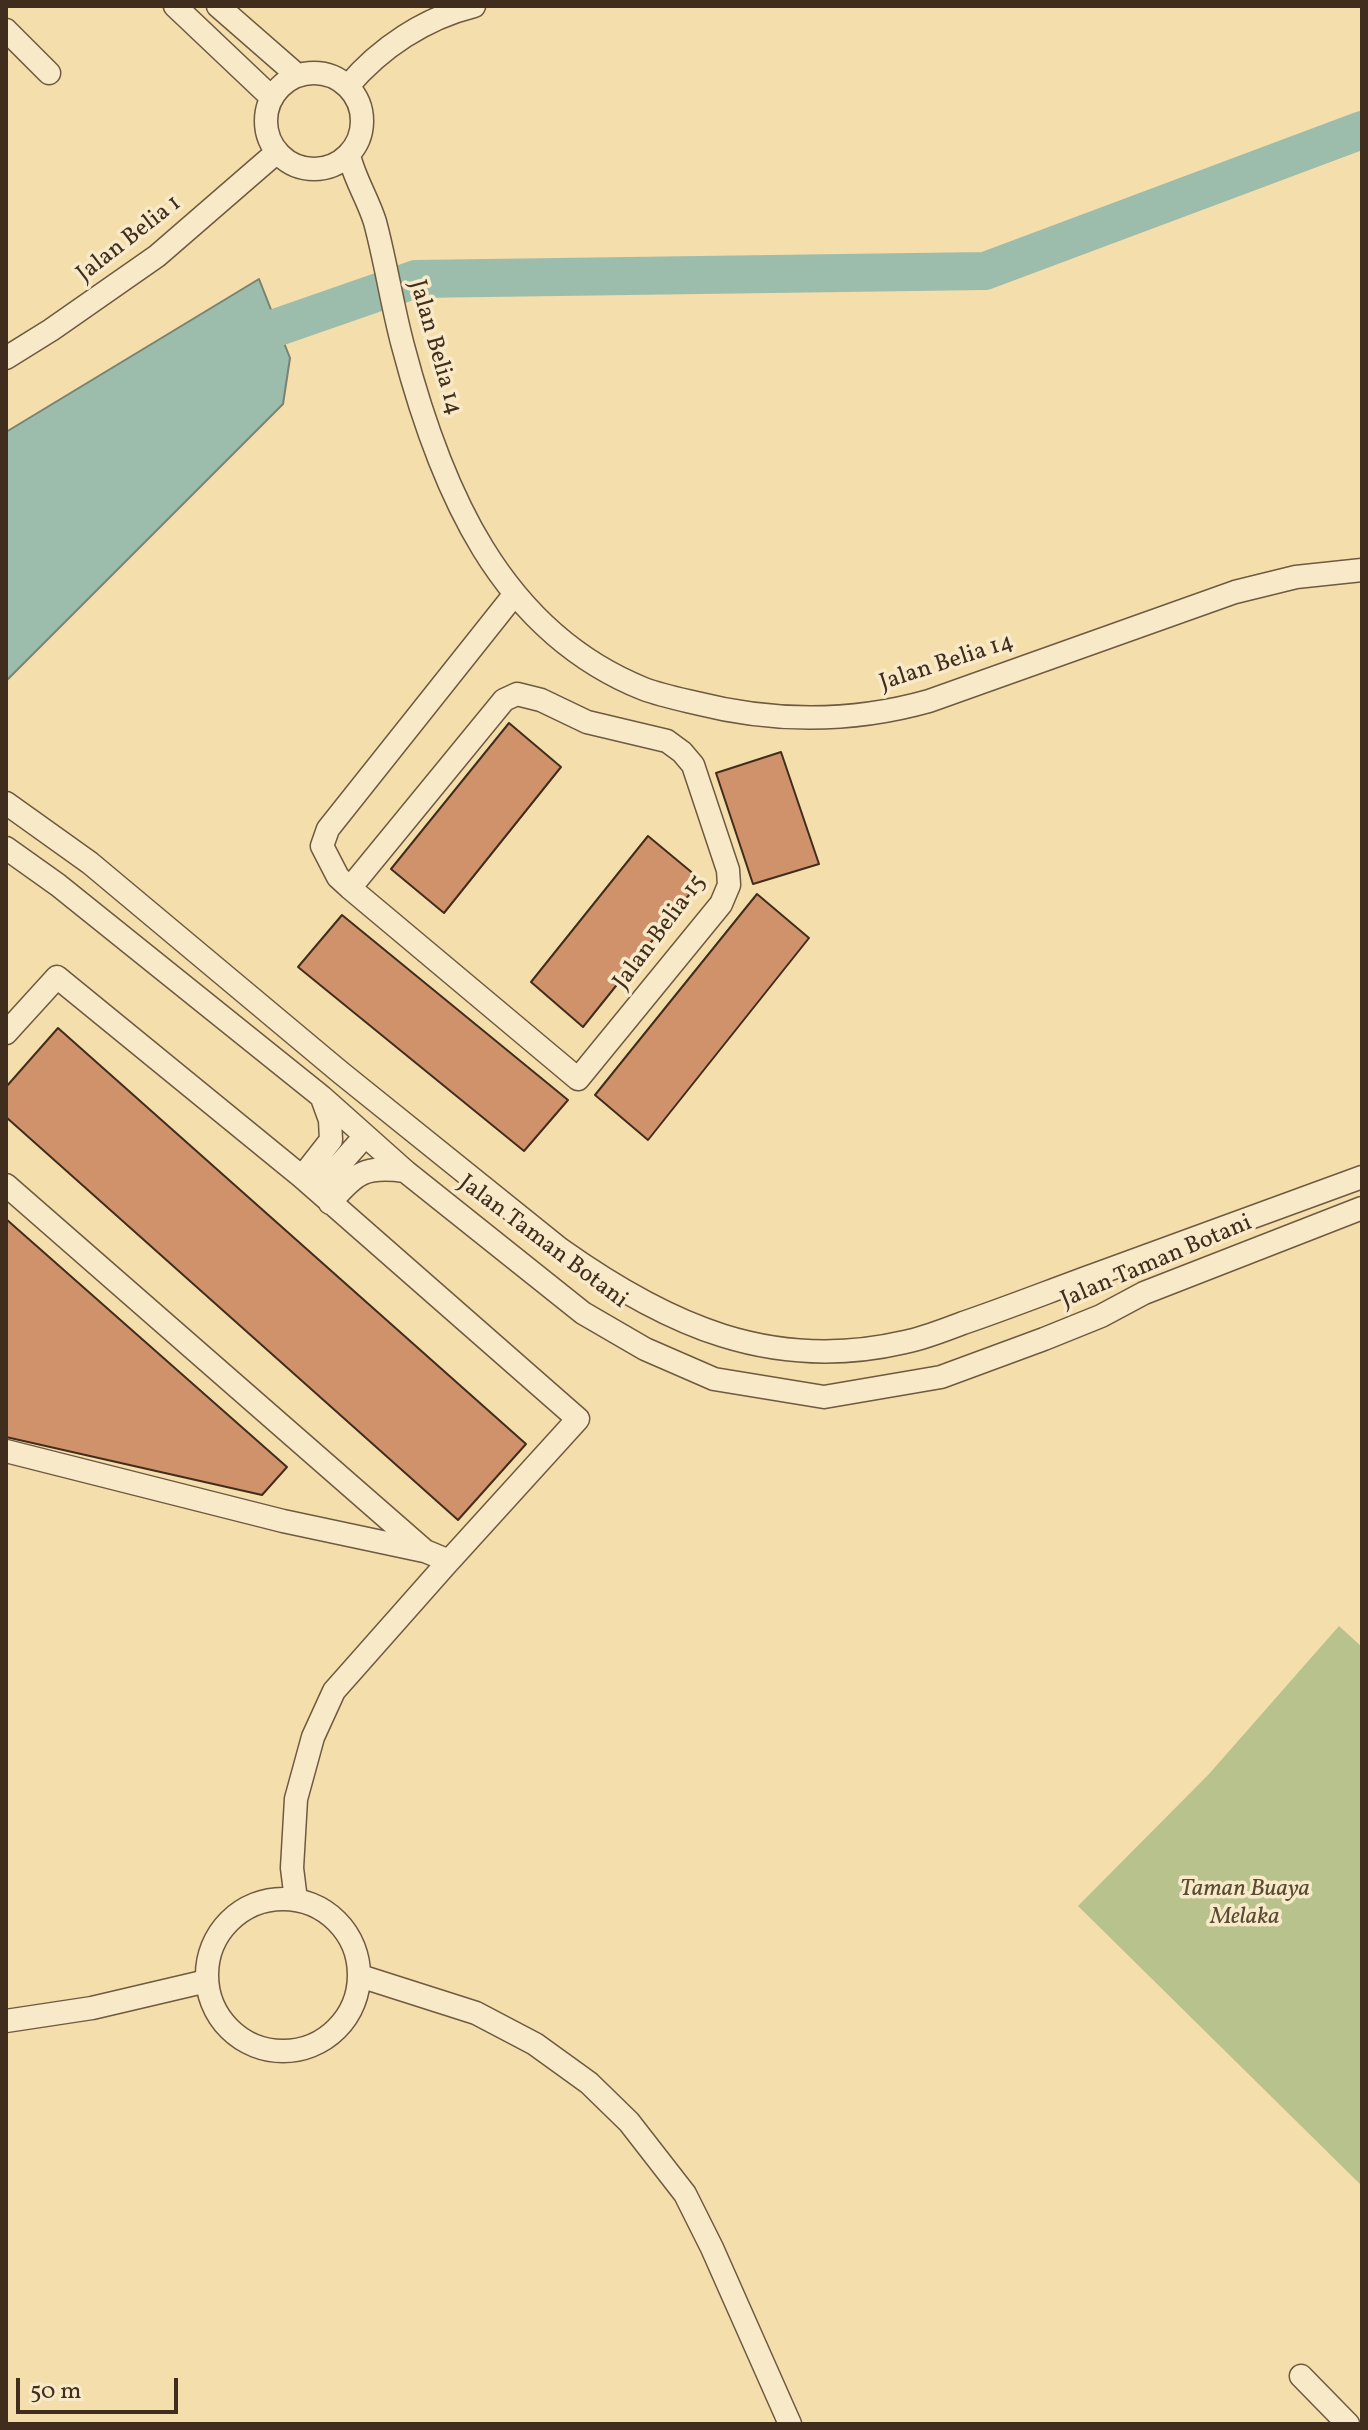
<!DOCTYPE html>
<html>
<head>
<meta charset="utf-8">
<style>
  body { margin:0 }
  #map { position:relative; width:1368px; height:2430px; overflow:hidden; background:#f4deac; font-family:Vollkorn,serif }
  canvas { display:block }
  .frame { position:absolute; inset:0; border:8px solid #412d1d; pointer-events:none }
  .scale { position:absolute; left:16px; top:2378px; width:162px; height:36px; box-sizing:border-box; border:4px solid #412d1d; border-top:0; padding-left:10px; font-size:24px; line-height:28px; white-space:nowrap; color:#412d1d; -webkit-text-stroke:6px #f8eac9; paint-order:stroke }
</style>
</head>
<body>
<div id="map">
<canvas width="1368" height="2430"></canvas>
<div class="frame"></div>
<div class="scale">50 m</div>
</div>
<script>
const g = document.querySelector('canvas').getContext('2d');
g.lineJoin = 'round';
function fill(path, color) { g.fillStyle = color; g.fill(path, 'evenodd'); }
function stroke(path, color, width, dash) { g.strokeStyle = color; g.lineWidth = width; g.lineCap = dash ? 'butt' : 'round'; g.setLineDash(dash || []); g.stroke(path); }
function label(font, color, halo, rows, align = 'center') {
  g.font = font + ' Vollkorn,serif'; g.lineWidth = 7; g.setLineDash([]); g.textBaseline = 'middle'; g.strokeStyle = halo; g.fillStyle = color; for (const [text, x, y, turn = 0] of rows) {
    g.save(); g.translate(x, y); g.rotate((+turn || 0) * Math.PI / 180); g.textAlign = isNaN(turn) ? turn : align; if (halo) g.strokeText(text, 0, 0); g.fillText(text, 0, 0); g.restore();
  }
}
fill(new Path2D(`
  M1339 1626 1362 1647V2186L1078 1906 1209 1774Z`), '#b8c28c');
const water = new Path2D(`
  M259 279 290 358 283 404 7 680 6 432Z`);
fill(water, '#9cbcac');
stroke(water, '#788373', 2);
stroke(new Path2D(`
  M278 327 416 279 985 271 1362 130`), '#9cbcac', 38);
const building = new Path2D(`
  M509 723 561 767 444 913 391 869Z
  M781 752 819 864 753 884 716 773Z
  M648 836 701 880 583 1027 531 982Z
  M757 894 809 938 648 1140 595 1095Z
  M342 915 568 1100 524 1151 298 967Z
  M58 1028 526 1444 458 1520 6 1117V1087Z
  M6 1219 287 1467 262 1495 6 1437Z`);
fill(building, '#d0926b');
stroke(building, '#412d1d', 2);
const minor = new Path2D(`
  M175 6 271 97
  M218 6 297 75
  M6 30 49 73
  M266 121a48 48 0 1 1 96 0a48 48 0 1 1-96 0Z
  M348 86C380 48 425 18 474 6
  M349 155C354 178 368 199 375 222 386 263 392 305 403 346 440 487 499 631 644 689 660 695 679 699 696 703 775 723 851 723 929 701L1235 592 1296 577 1362 570
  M6 358 51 330 157 256 277 152
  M6 803 90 863 340 1072 560 1249C667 1325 772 1373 905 1342 925 1338 944 1330 963 1323 1007 1308 1050 1291 1094 1275 1183 1242 1273 1210 1362 1177
  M6 848 58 885 322 1097 405 1171 583 1313 645 1349 714 1379 824 1397 941 1377 1044 1339 1101 1316 1144 1293 1362 1208
  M350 888 504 700 517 694 541 700 587 722 667 741 682 752 693 765 728 870 729 885 721 904 578 1079 350 888 338 877 322 846 328 829 514 595
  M6 1033 57 977 302 1177 578 1419 449 1561 425 1551 6 1185
  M302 1177 331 1140 330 1120 322 1098
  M317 1190 365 1136
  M330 1203C356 1172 365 1166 405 1171
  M6 1451 283 1521 424 1551
  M207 1975a76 76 0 1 1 152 0a76 76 0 1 1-152 0Z
  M296 1900 292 1868 296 1799 313 1737 334 1691 449 1561
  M360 1976 476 2013 535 2044 589 2083 629 2122 685 2194 712 2248 790 2424
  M6 2021 92 2008 207 1981
  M1301 2376 1348 2424`);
stroke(minor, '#6e5941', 25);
stroke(minor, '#f8eac9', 22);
label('24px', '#412d1d', '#f8eac9', [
  ["Jalan Belia 1",130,240,-38],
  ["Jalan Belia 14",434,348,74],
  ["Jalan Belia 14",947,664,-18],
  ["Jalan Belia 15",661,933,-53],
  ["Jalan Taman Botani",542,1243,37],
  ["Jalan Taman Botani",1157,1263,-23]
]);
label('italic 24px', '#594b33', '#f8eac9', [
  ["Taman Buaya",1245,1891],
  ["Melaka",1245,1919]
]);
</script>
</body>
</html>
